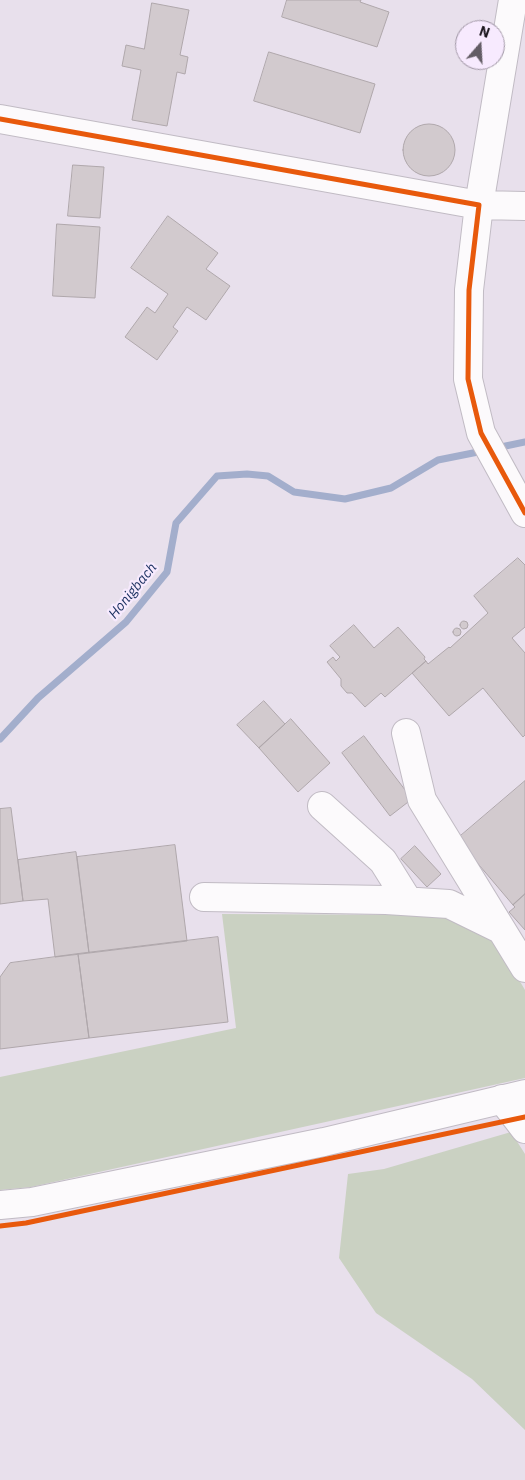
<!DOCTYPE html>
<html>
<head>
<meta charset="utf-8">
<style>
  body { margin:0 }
  #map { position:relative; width:525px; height:1480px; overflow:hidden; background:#e8e0ec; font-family:"IBM Plex Sans",sans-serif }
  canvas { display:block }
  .north { position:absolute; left:455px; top:20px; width:50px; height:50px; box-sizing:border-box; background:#f7eafe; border:1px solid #9f95a4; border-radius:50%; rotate:19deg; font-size:14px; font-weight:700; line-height:20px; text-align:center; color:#1b161d }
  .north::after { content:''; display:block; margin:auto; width:18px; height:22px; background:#635d65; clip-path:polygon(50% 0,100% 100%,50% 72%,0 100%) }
</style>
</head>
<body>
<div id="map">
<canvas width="525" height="1480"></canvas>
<div class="north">N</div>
</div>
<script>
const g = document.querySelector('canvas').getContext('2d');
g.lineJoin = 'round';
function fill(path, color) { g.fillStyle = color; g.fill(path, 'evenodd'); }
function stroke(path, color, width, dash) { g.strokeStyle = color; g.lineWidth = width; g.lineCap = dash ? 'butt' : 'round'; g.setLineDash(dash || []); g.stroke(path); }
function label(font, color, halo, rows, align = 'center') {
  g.font = font + ' "IBM Plex Sans",sans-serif'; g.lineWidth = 4.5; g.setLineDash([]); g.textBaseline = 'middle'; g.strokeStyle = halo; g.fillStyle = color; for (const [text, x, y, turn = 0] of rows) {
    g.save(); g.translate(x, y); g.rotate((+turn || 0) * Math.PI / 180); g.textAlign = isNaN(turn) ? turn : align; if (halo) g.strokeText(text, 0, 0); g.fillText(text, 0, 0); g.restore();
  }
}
fill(new Path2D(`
  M222 914 441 915 493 936 525 990V1078L31 1187 0 1190V1077L236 1028Z
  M511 1132 525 1154V1430L472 1379 376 1313 339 1258 348 1174 384 1169Z`), '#cad1c2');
stroke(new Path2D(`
  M496 448 525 442
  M0 739 38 698 126 622 167 572 176 523 217 476 247 474 268 476 294 492 345 499 391 488 438 460 483 451`), '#a3aecc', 7);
const building = new Path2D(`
  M287 0H361L360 2 389 12 377 47 282 17Z
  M152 3 189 10 180 55 188 57 185 74 177 72 167 126 132 120 141 70 122 66 126 45 144 49Z
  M269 52 375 84 360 133 254 101Z
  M403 150a26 26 0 1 1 52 0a26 26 0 1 1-52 0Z
  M73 165 104 167 100 218 68 216Z
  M168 216 218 253 206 269 230 286 206 320 187 307 173 327 178 331 157 360 125 337 147 307 155 313 168 294 131 268Z
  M57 224 100 227 95 298 53 296Z
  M518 558 525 565V627L512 638 525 653V735L523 737 483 688 449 716 412 673 426 661 428 664 449 647 450 648 488 613 474 596Z
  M460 625a4 4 0 1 1 8 0a4 4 0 1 1-8 0Z
  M354 625 374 648 398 627 425 657 424 659 426 661 385 697 381 693 365 707 352 693H347L341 686V679L327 662 333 657 336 661 340 657 330 646Z
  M453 632a4 4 0 1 1 8 0a4 4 0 1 1-8 0Z
  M264 701 285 724 259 748 237 725Z
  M291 719 330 763 298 792 259 748Z
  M364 736 412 799 390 816 342 753Z
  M525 781V894L513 905 457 839Z
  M11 808 23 901 0 904V809Z
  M175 845 187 941 89 953 77 857Z
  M415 846 441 874 427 887 401 859Z
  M76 852 89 953 55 957 48 899 23 901 18 860Z
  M525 894V930L509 912 515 907 513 905Z
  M218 937 228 1022 89 1038 78 954Z
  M78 954 89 1038 0 1049V977L10 963Z`);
fill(building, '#d2cace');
stroke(building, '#afa7ab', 1);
const minor = new Path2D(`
  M513 0 479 205 469 290 468 379 481 433 525 513
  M0 119 479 205 525 206
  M406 733 422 800 525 968
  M322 806 383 861 408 901
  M204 897 386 900 449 904 500 929
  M502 1099 525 1129`);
const major = new Path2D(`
  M0 1205 32 1202 324 1142 525 1094`);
stroke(minor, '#c1bbc4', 30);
stroke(major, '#c1bbc4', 30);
stroke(minor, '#fcfafc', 28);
stroke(major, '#fcfafc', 28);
stroke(new Path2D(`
  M0 119 479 205 469 290 468 379 481 433 525 513
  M0 1226 26 1223 525 1117`), '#e8590c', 5);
label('italic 14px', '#182e5e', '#f7eafe', [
  ["Honigbach",133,591,-51]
]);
</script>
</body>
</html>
